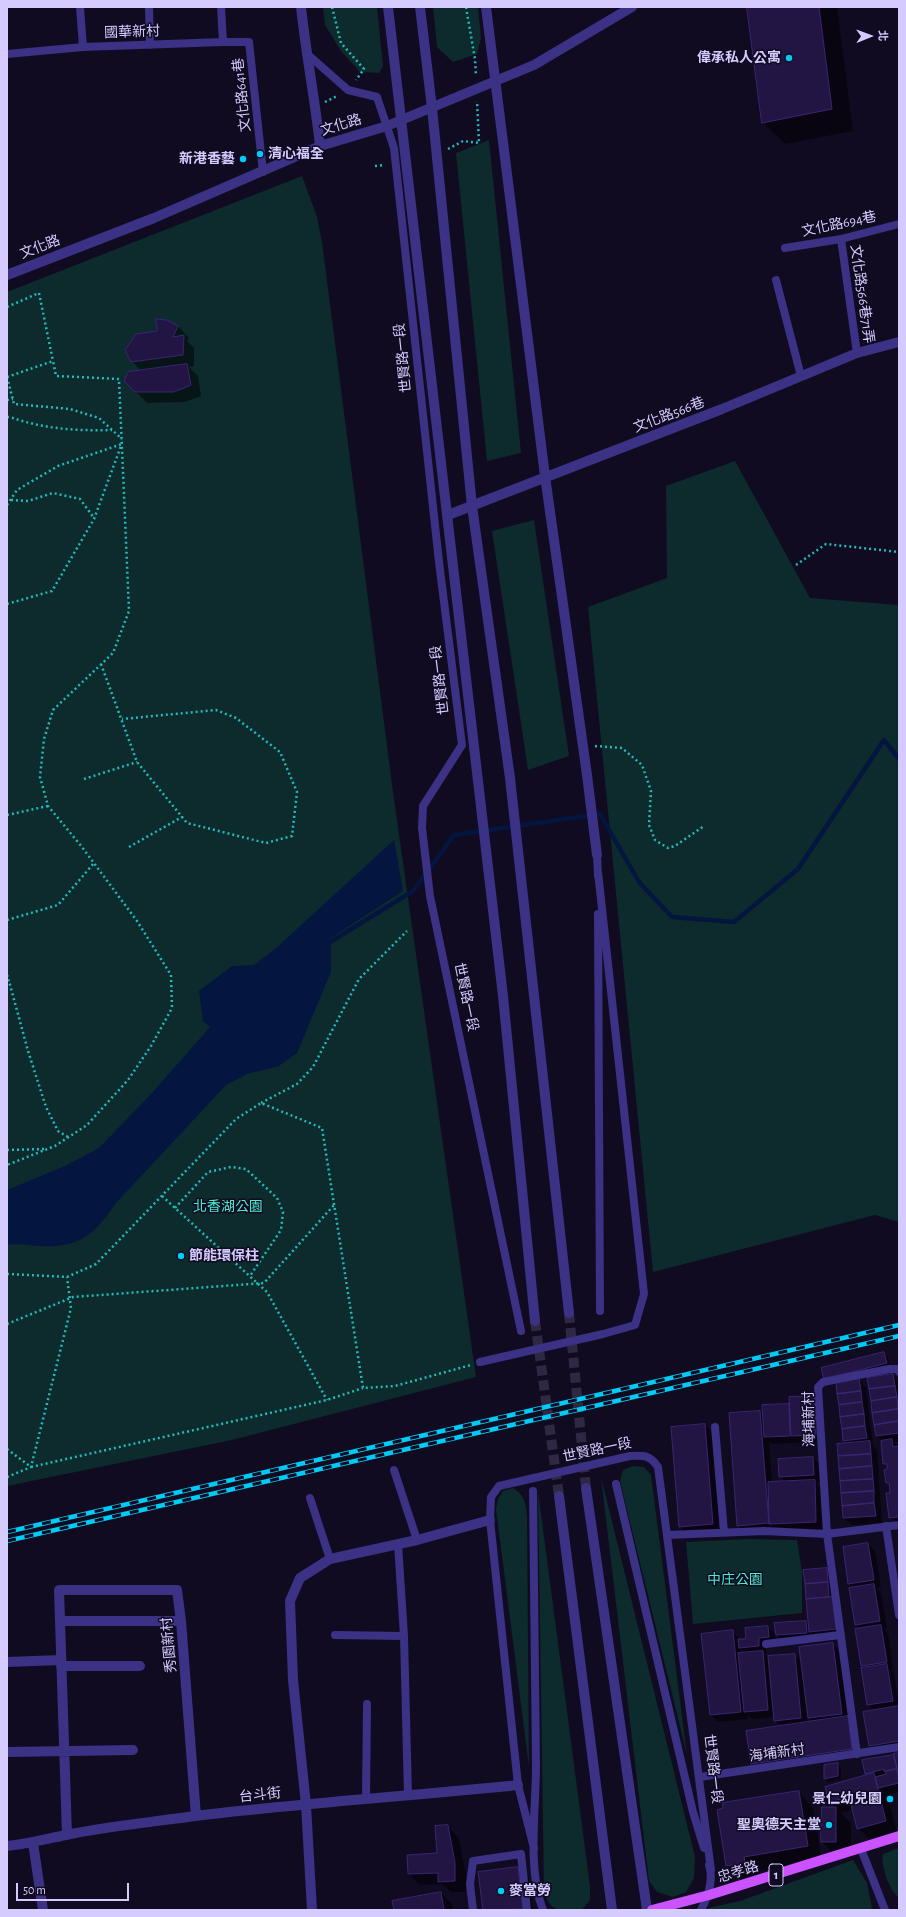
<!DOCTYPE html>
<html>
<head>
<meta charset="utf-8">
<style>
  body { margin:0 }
  #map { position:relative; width:906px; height:1917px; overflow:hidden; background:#100b21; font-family:"Alegreya Sans","Noto Sans TC",sans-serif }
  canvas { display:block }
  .frame { position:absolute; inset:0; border:8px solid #d5cbff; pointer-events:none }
  .north { position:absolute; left:850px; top:16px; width:40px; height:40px; -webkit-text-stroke:3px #100b21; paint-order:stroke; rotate:89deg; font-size:11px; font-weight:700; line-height:16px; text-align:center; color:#d5cbff }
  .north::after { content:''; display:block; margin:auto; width:14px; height:18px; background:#d5cbff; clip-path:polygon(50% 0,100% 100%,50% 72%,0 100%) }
  .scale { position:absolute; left:16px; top:1883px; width:113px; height:18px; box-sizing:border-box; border:2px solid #d5cbff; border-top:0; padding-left:5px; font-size:12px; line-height:14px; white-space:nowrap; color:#d5cbff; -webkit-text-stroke:3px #100b21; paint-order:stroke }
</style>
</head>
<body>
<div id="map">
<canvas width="906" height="1917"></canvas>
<div class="frame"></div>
<div class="north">北</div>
<div class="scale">50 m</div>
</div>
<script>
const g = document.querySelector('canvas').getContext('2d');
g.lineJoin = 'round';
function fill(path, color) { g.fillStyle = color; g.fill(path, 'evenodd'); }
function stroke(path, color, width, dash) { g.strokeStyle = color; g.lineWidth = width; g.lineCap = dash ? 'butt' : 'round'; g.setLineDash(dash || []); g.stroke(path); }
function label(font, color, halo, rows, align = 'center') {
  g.font = font + ' "Alegreya Sans","Noto Sans TC",sans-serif'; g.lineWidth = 3; g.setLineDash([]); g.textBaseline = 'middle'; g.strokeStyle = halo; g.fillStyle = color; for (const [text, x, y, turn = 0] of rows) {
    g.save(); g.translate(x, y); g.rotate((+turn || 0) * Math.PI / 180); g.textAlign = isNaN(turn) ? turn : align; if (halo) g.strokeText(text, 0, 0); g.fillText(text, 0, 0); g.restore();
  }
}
fill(new Path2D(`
  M323 7H377L383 66 379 73 360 72 341 51 325 25Z
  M433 7H478L481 38 477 54 453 62 437 47Z
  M489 140 521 453 487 461 456 153Z
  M302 176 317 217 322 242 393 792 476 1377 232 1440 7 1486V292Z
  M735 461 810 598 899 605V1222L875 1215 653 1272 588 607 667 578 666 486Z
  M534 520 569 756 528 770 492 531Z
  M633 1466 644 1467 651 1475 687 1755 620 1481 623 1470Z
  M601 1477 695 1857 694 1878 686 1892 673 1897 657 1892 649 1881Z
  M513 1488C525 1495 526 1504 527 1517L529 1767 496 1509 498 1499 503 1491Z
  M538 1491 590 1886V1900L582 1910C560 1910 553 1915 544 1892Z
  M748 1539 797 1540 802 1572V1613L693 1624 686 1542Z
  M899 1848V1897C890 1893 880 1864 883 1854Z
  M853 1860 867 1883 872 1908 867 1910H707L708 1908 740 1901Z`), '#0d2a2c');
fill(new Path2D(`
  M394 840 403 891 331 938V972L297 1053 279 1066 247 1074 226 1085 116 1203C95 1234 80 1248 41 1246 30 1246 17 1243 7 1245V1190L65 1166 99 1148 152 1093 210 1027 203 1021 199 991 232 966 254 965 275 949Z`), '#041640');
fill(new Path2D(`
  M748 7H837L853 131 785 144 763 123Z
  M178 326 189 338 187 341 194 348V366L189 367 198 376 201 396 185 402 147 403 125 381 142 371 132 362 158 332Z
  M884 1353 888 1357 890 1367 825 1379Z
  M893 1375 899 1381V1441L894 1442 899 1447V1526L890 1517 891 1494V1487L887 1483 888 1468 884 1464 882 1441 877 1436 868 1378Z
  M859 1380 866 1387 873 1445H872L877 1450 882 1523 852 1525 844 1518 848 1444 844 1440Z
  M814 1397 823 1442 799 1443 797 1441V1443L772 1444 769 1441 772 1483 785 1482 780 1476 779 1460 813 1458 820 1465 821 1482 816 1483 822 1488 823 1529 746 1533 738 1525 760 1412 764 1416 788 1405 791 1407Z
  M704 1425 712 1432 720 1531 687 1534 680 1527Z
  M868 1544 875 1551 881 1587 877 1588 881 1593 887 1628 884 1629 888 1633 893 1669H891L894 1673 899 1705V1750L878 1753 870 1746 865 1713 875 1711 868 1705 863 1669H865L862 1665 860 1629 856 1625 854 1588 849 1584Z
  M826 1569 834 1576 843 1636 784 1642 777 1635 775 1624 805 1622 809 1626 805 1571Z
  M768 1627 775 1635 776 1644 766 1645V1653L764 1654 768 1657 795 1655 802 1662 833 1644 840 1651 859 1756 760 1771 752 1764 782 1727 775 1720V1717L752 1719 748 1715V1719L718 1722 711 1715 732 1631 740 1640 747 1639ZM741 1649 745 1653 741 1654ZM807 1716 814 1722 808 1723Z
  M899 1754V1792L887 1795 897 1832 869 1839 858 1828 853 1809 841 1813 851 1823V1857H837L822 1842 823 1808H836L830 1802 868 1776 863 1761Z
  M837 1764 841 1767V1779L828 1782 825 1778Z
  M798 1792 813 1807 822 1861 759 1871V1878L742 1881 727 1866Z
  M447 1826 459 1838 466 1875V1892H451L442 1884 420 1885 409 1874 408 1856 438 1854Z
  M518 1868 529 1879 533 1910H484L479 1873Z
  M441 1893 452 1904 453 1910H395Z`), '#0007');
stroke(new Path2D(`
  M327 944 413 891 454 835 600 814 639 882 672 917 734 922 798 869 884 740 899 759`), '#041640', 4.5);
const building = new Path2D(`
  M747 7H819L832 109 762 123Z
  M156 319 167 320 178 326 173 337 184 335 183 355 131 362 125 350 136 334 157 331Z
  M187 364 191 385 174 392H135L124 381 128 372Z
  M884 1352 887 1363 824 1379 821 1368Z
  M893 1374 895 1386 869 1389 867 1378Z
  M859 1379 861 1391 837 1394 836 1382Z
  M895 1386 897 1397 871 1401 869 1389Z
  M861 1391 862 1402 839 1405 837 1394Z
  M815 1396 816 1435 791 1436 789 1397Z
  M897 1397 898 1409 872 1413 871 1401Z
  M862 1402 864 1414 840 1417 839 1405Z
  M789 1404 790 1436 764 1437 762 1405Z
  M898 1409 899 1421 874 1425 872 1413Z
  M760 1411 769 1523 737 1526 729 1413Z
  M864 1414 865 1426 842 1429 840 1417Z
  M899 1421V1433L876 1436 874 1425Z
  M705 1424 713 1524 679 1527 671 1427Z
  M865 1426 867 1438 843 1441 842 1429Z
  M892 1439 893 1447 899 1446V1517L889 1518 886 1493H890L889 1483H886L884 1470 887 1469V1464H883L881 1441Z
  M870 1441 871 1454 838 1456 837 1444Z
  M871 1454 872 1466 839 1469 838 1456Z
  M813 1457 814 1475 779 1477 778 1459Z
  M872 1466 873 1479 840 1481 839 1469Z
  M873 1479 874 1491 841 1493 840 1481Z
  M815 1480 816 1522 769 1524 768 1482Z
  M874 1491V1503L842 1506 841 1493Z
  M874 1503 876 1516 843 1518 842 1506Z
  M868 1543 874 1580 848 1584 843 1547Z
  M827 1568 828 1582 805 1584 803 1570Z
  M828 1582 829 1597 806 1599 805 1584Z
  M874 1584 880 1621 855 1625 849 1588Z
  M833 1597 836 1629 809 1632 806 1599Z
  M806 1621 807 1633 776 1635 774 1623Z
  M881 1625 887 1662 861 1666 855 1629Z
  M768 1626 769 1637 759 1638V1646L739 1648 738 1639H746L745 1628Z
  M733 1630 741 1712 710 1715 701 1634Z
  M833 1643 842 1714 808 1718 799 1647Z
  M763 1651 768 1710 744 1712 738 1653Z
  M795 1654 801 1718 774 1721 768 1656Z
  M887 1664 893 1701 867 1705 861 1668Z
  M899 1706V1741L869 1746 863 1712Z
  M848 1716 852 1749 751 1764 746 1731Z
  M899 1753V1775L893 1754Z
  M894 1755 897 1769 884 1771V1769L865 1774 862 1760Z
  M838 1763V1776L824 1779V1765Z
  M897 1769 899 1783 878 1788 875 1777 886 1774 885 1772Z
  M874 1773 886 1821 857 1829 849 1797 829 1802 825 1787Z
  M799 1791 808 1846 744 1857 745 1863 726 1866 717 1810 723 1808 722 1803Z
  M822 1807H836V1842H821Z
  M448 1825 455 1863V1881L438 1882V1873L408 1874 407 1855 437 1853 435 1826Z
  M518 1867 523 1909 483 1910 478 1872Z
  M441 1892 444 1910H394L392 1901Z`);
fill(building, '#221544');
stroke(building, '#3a2572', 1);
stroke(new Path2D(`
  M569 1313 586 1488
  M535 1321 559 1496`), '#2e2842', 10, [10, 5]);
stroke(new Path2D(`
  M332 7 341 43 364 69 356 80
  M466 7 475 59 476 76
  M325 102 337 96
  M448 149 463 141 479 143 477 101
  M375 166 385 165
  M7 307 39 293 53 361
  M7 377 53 361 56 376 119 379 129 611 113 653 53 710 44 739 40 777 48 806 82 847 137 921 171 975 172 1008 151 1046 128 1080 87 1125 55 1146 7 1165
  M7 377 14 404 70 409 99 418 122 439
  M7 400 13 399
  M7 417H10C43 429 77 431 112 430
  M11 500 28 501 53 493 80 499 94 518
  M7 505 17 490 58 466 122 444
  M796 565 826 544 899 552
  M7 604 52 591 94 519 121 446
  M101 664 137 762 187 823 266 843 292 836 297 792 280 752 236 718 216 710 122 719
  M595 746 622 748 642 765 651 791 649 825 655 840 668 848 675 846 704 826
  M84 779 137 762
  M7 815 48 806
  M129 847 182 817
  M7 920 58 905 94 863
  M7 975 9 981
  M7 980 9 981 28 1051 46 1107 58 1131 68 1137
  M261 1103 297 1084 313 1067 359 979 407 931
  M7 1150 44 1149
  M162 1196 267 1292 327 1400
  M175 1208 208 1172 231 1167 246 1169 277 1198 283 1212 281 1230 250 1276
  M7 1274 67 1277 96 1264 236 1119 261 1103 322 1128 363 1388 395 1386 471 1365
  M7 1324 73 1297 264 1283 335 1204
  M7 1449 31 1467 327 1400 363 1388
  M7 1477 31 1467 71 1308 67 1277`), '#22babc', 2.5, [2, 3]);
stroke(new Path2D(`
  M80 7 83 47
  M149 7 150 45
  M223 42H249L263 172
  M306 53 348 90 377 97 394 148 439 562 462 745 423 806 422 828 430 896 521 1331
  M7 54 83 47 223 42 221 7
  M841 239 857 353
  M785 248 841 239 899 224
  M776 280 801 376
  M597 855 598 876
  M598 914 600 1311
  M480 1362 603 1334 635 1325 644 1294 598 872
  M715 1427 724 1532
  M394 1470 417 1540
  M616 1484 693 1812 704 1848
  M533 1491C534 1583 535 1674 536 1766 536 1809 527 1870 543 1910
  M310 1498 330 1559
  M886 1526 899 1615
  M668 1535 764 1531 827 1534 899 1525
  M398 1544 404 1636 408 1796
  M335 1635 404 1636
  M766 1644 840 1635
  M857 1754 827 1534 818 1387 823 1382 889 1369H898L899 1372
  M700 1777 899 1747
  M366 1798 367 1704
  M534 1848 518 1785 490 1520 491 1497 499 1486 630 1456C644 1455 650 1455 658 1467L711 1870
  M861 1849 885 1910
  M473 1910 470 1884 473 1861 521 1854 527 1910
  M701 1910C708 1897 714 1881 709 1865`), '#3b3185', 8);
stroke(new Path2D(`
  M301 7C306 54 315 99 320 146
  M486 7 545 476 587 775 597 855
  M448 515 722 409 857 353 899 342
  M60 1621H181
  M7 1662 61 1660
  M61 1666H140
  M7 1752 133 1750
  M67 1835 59 1590H177L181 1621 196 1816
  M33 1843 43 1910
  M7 1846C27 1844 46 1839 66 1835 109 1826 153 1822 195 1816 303 1803 411 1796 518 1785
  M312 1910 306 1805 293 1680 290 1601 300 1578 330 1559 417 1540 490 1520`), '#3b3185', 10);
stroke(new Path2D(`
  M388 7 503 996 535 1321
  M420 7 432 108 472 506 510 778 569 1313
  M7 275 154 218 320 146 387 126 534 65 632 7
  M586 1488 647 1910
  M559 1496 612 1910`), '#3b3185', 10);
stroke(new Path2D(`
  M652 1910 709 1895 899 1836`), '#cb52ff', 10);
const rail = new Path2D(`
  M7 1532 899 1325
  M7 1541 899 1336`);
stroke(rail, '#00cbf6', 4.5);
stroke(rail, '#100b21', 3, [9]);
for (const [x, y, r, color] of [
  [789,58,4,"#00cbf6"],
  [260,154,4,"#00cbf6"],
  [243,159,4,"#00cbf6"],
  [181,1256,4,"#00cbf6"],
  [890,1799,4,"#00cbf6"],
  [829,1825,4,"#00cbf6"],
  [501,1891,4,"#00cbf6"]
]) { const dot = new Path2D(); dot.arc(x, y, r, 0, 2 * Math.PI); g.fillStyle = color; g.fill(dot); stroke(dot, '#100b21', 1.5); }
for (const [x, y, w] of [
  [776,1875,14]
]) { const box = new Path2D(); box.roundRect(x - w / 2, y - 11, w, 22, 3); g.fillStyle = '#100b21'; g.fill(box); stroke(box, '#d5cbff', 1); }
label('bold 13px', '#d5cbff', null, [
  ["1",776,1875]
]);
label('14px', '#d5cbff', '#100b21', [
  ["國華新村",132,32,-2],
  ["文化路641巷",242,95,-96],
  ["文化路",341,125,-17],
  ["文化路694巷",839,224,-12],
  ["文化路",40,247,-21],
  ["文化路566巷71弄",862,294,82],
  ["世賢路一段",403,358,-96],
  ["文化路566巷",669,415,-21],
  ["世賢路一段",440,680,-97],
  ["世賢路一段",466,997,78],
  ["海埔新村",809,1419,-91],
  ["世賢路一段",597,1450,-12],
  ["秀園新村",169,1645,-95],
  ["海埔新村",777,1753,-8],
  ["世賢路一段",713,1769,83],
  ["台斗街",260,1795,-6],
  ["忠孝路",738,1872,-17]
]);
label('bold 14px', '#d5cbff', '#100b21', [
  ["偉承私人公寓",781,58],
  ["清心福全",268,154,"left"],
  ["新港香藝",235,159],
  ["節能環保柱",189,1256,"left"],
  ["景仁幼兒園",882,1799],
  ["聖奧德天主堂",821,1825],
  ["麥當勞",509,1891,"left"]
], 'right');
label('14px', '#4ceacf', '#100b21', [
  ["北香湖公園",228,1207],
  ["中庄公園",735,1580]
]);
</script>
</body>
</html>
